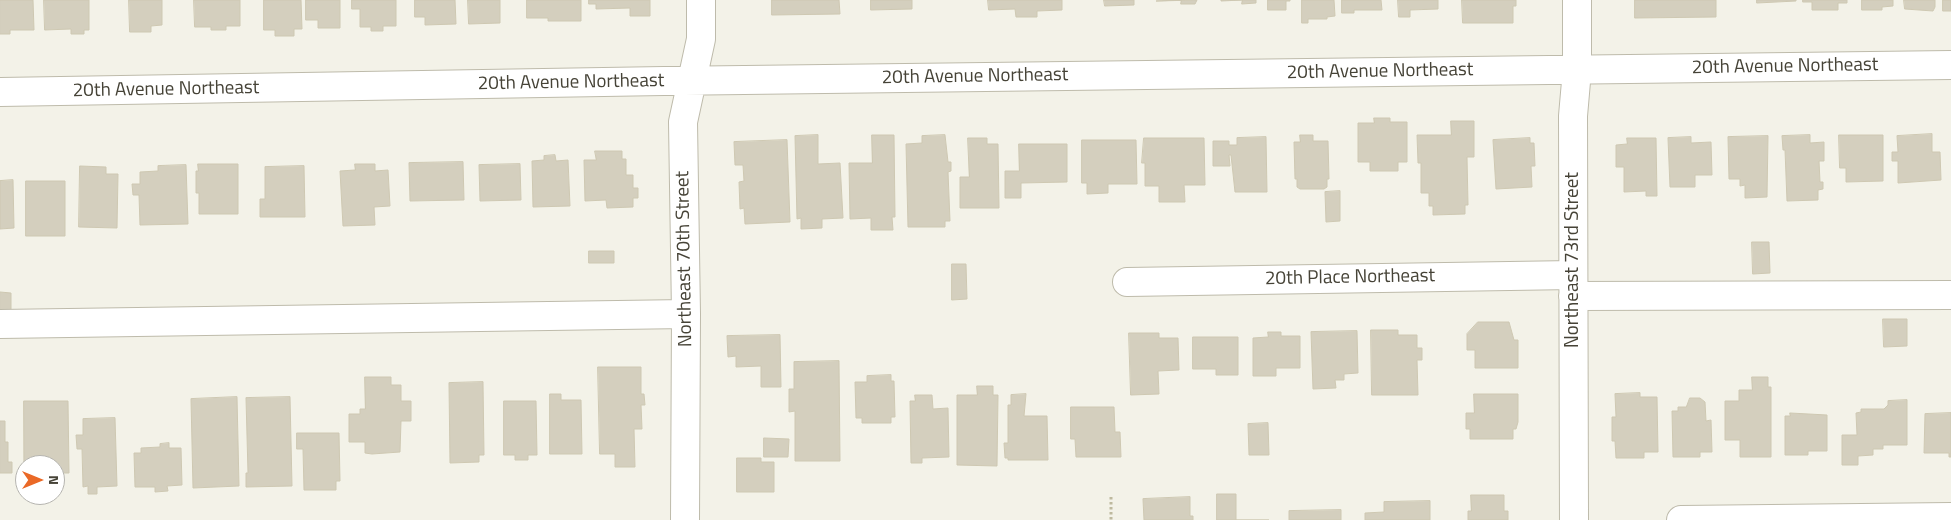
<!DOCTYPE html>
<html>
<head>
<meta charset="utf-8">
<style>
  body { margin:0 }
  #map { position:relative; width:1951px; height:520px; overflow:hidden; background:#f3f2e8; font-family:"Titillium Web",sans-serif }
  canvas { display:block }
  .north { position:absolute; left:15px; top:455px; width:50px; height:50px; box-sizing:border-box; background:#fff; border:1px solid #b5b4af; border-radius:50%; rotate:90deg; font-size:14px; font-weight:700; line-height:20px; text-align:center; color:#464337 }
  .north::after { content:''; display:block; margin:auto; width:18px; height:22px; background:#ea6927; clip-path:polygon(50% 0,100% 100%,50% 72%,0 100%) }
</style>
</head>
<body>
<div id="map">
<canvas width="1951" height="520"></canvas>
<div class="north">N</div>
</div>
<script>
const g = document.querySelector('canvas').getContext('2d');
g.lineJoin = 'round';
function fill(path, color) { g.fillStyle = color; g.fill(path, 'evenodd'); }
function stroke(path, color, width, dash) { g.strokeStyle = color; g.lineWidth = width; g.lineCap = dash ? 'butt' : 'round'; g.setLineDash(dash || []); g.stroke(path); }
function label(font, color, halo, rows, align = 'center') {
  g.font = font + ' "Titillium Web",sans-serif'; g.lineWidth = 4; g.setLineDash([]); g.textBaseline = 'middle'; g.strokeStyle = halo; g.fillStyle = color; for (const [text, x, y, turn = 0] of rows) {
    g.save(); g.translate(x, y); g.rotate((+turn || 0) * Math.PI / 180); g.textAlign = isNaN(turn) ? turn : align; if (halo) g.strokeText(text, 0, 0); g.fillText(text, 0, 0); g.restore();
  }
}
const building = new Path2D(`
  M0 0H33L34 30H10V34H0Z
  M44 0H89V30H84V34H71V29L45 30Z
  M129 0H162V25L151 26V32H130Z
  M194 0H240V26H226V30H211V27H195Z
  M264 0H301L302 29H294V36H275V30H264Z
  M306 0H340V28H318V20H306Z
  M352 0H396V26H383V31H371V27H360V9H352Z
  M415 0H455L456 24 425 25V17H415Z
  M468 0H500V23L469 24Z
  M527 0H581V21H548V18H527Z
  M589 0H650V16H630V8L596 9V4H589Z
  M772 0H839L840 14 772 15Z
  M871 0H912V9L871 10Z
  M988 0H1062V10L1037 11V17H1016L1015 9 989 10Z
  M1104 0H1134V5L1105 6Z
  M1181 0 1156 1 1197 0 1195 4H1181Z
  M1242 0 1221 1V0H1256V3L1242 4Z
  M1268 0H1290V1H1286V10H1268Z
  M1302 0H1334L1335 16 1327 17V19H1308V23H1302Z
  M1342 0H1381L1382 10H1354V13H1342Z
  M1398 0H1438V9L1410 10V17H1399Z
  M1462 0H1516V6H1513V23H1463Z
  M1635 0H1716V17L1635 18Z
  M1757 0H1796V1L1757 3Z
  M1803 0H1847V3H1838V10H1812V2H1803Z
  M1862 0H1893V6L1882 7V10H1862Z
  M1904 0H1935V7L1933 11 1905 9Z
  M1943 0H1951V11H1943Z
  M1374 118H1390V122H1407V162H1398V171H1370V162H1358V123H1374Z
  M1451 121H1474V157H1467L1468 205H1465V214L1433 215V206H1429V193H1421V163H1418L1417 135H1451Z
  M1932 134V152H1940L1941 180 1898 183V161H1892V152H1898L1897 136Z
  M818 135V164L840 163 843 218 822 219V228L801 229V218L797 219 795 136Z
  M872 135H894L895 217H892L893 230H871V218L850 219 849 163H872Z
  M945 135 948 162H951V171L948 172 950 221H945V227H908L906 144 922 143V136Z
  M1300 135H1313V141H1328L1329 179H1327V187L1324 189H1300L1297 187V179H1295L1294 142H1300Z
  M1810 135V143L1824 142V161H1819L1820 182H1823V189L1818 190V200L1787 201 1785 150H1783L1782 136Z
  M1839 135H1883V181L1846 182V168H1840Z
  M1768 136 1767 197 1745 198V185L1740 186V179H1729L1728 137Z
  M1266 137 1267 192H1235L1231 155H1229L1230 166H1213V141H1229V145H1237V138Z
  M1691 137V143L1711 142 1712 175H1695V187H1670L1668 138Z
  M968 138H987V144H998L999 208H960V177H969Z
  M1144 138H1204L1205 185H1184L1185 202H1159V186H1145V163H1142Z
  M1530 138V143H1534L1535 166H1531L1532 187 1496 189 1493 140Z
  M1627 138H1656L1657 196H1646V191L1624 192V167H1616V145L1627 144Z
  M787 140 790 222 745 224 744 208 740 209 739 182 744 181 743 165H735L734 142Z
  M1082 140H1136L1137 184H1108V193L1087 194V183H1082Z
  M1019 144H1067V182L1021 183V198H1005V171H1019Z
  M595 151H622V159H626V175H633V188H638V198H633V207L607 208 606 200 585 201 584 160H596Z
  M555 155 556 161 568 160 570 206 533 207 532 161 544 160V156Z
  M463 162 464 200 410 201 409 163Z
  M198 164H238V214H199V193H196V171H198Z
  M355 164H375V171L388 170 390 206 374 207 375 225 343 226 340 171 355 170Z
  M520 164 521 200 480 201 479 165Z
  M186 165 188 224 140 225 139 195H133L132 184H140V172L158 171V166Z
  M80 166 106 167V174H118L117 228 79 227Z
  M304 166 305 217H260V199H265V167Z
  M13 180 14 228 0 229V181Z
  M26 181H65V236H26Z
  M1340 191V221L1326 222 1325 192Z
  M1752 242H1769L1770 273 1753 274Z
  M589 251H614V263H589Z
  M952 264H966L967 299 952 300Z
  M0 292 11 293V311H0Z
  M1883 319H1907V346L1884 347Z
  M1478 322H1509L1514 340H1518V368H1475V350H1467V334Z
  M1371 330H1398V335H1417V348H1422V360H1417L1418 395H1372Z
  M1357 331 1358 373 1344 374V380H1335L1336 388 1313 389 1311 332Z
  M1268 332H1281V336H1300V368H1276V376H1253V338L1268 337Z
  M1129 333H1159V338H1178L1179 370 1158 371 1159 394 1131 395Z
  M780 335 781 387H761V366L736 367V356L728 357 727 336Z
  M1193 337H1238V375H1216V369H1193Z
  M839 361 840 461H795V411L789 412V389H794V362Z
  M598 367H641V394H644L645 405H641L642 429H634L635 467H615V454H600Z
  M891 375V381H894L895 417H891V423H862V418H856L855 382H867V376Z
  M365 377H391V385H401V401H411V421H401L400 452 372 454 365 453V442H349V414H360V409H365Z
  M1752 377H1768V387H1771V457H1740V440H1725V401H1739V390H1752Z
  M483 382 484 455H479V462L450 463 449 383Z
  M977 386H993V395H998L997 466 957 465V395H977Z
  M1640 393V397H1657L1658 452H1644V458H1616L1615 441H1612V417H1616L1615 394Z
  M550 394H561V400H581L582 454H550Z
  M1026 394 1024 416H1047L1048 460H1008V458H1005L1004 443H1008V405H1011V395Z
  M1474 394H1518V422L1516 429H1513V439H1470V429H1466V413H1474Z
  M915 395H932L933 409 948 408 949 457 922 458V463H911L910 401H915Z
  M237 397 239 486 193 488 191 399Z
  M290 397 292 486 246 487V473H248L246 398Z
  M1690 398H1700L1705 402 1706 421 1711 420 1712 452H1700V457H1673L1672 411H1678V407H1686Z
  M1907 400V445H1883V449H1873V455L1858 456V465H1842V435H1857L1856 413 1861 412V409H1884L1888 405V401Z
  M24 401H68L69 473H55V465H25L24 473Z
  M504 401H536L537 455H528V460H515V455H504Z
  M1071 407H1114L1115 432H1120L1121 457H1076L1075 439H1071Z
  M1790 413 1827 415V451H1808V455H1785V416H1790Z
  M1951 413V457H1949V453H1924L1925 414Z
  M115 418 117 486 97 487V494H88V486L83 487 82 449H77L76 435H83V419Z
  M0 421H5V442H8V462H12V473H0Z
  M1268 423 1269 455H1249L1248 424Z
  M297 433H339L340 481H336V490H304L303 449H297Z
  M764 438 789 439 788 457H764Z
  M169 443V448H181L182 485 167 486 168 491 155 492V487H135L134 453H141V448L160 447V444Z
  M737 458H761V462H774V492H737Z
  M1217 494H1236V520H1269H1217Z
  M1471 495H1504V511H1508V520H1468V511H1471Z
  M1190 497V516H1193V520H1144L1143 499Z
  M1430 501V520H1365V513L1384 512V502Z
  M1341 510V520H1289V511Z`);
fill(building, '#d4cfbe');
stroke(building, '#cec8b2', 1);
const minor = new Path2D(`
  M0 92 664 81 1951 65
  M1127 282 1573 275
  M1573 296 1951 295
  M0 324 686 314
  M685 520 686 314 683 122 701 39V0
  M1574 520 1573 116 1577 70V0
  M1681 520 1951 517`);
stroke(minor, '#bebbab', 30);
stroke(new Path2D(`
  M1111 497V520`), '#beb99e', 3, [2.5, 2.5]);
stroke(minor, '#fff', 28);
label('19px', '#464337', '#fff', [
  ["20th Avenue Northeast",1785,67,-1],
  ["20th Avenue Northeast",1380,72,-1],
  ["20th Avenue Northeast",975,77,-1],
  ["20th Avenue Northeast",571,83,-1],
  ["20th Avenue Northeast",166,90,-1],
  ["Northeast 70th Street",685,259,-91],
  ["Northeast 73rd Street",1573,260,-90],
  ["20th Place Northeast",1350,278,-1]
]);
</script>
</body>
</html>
